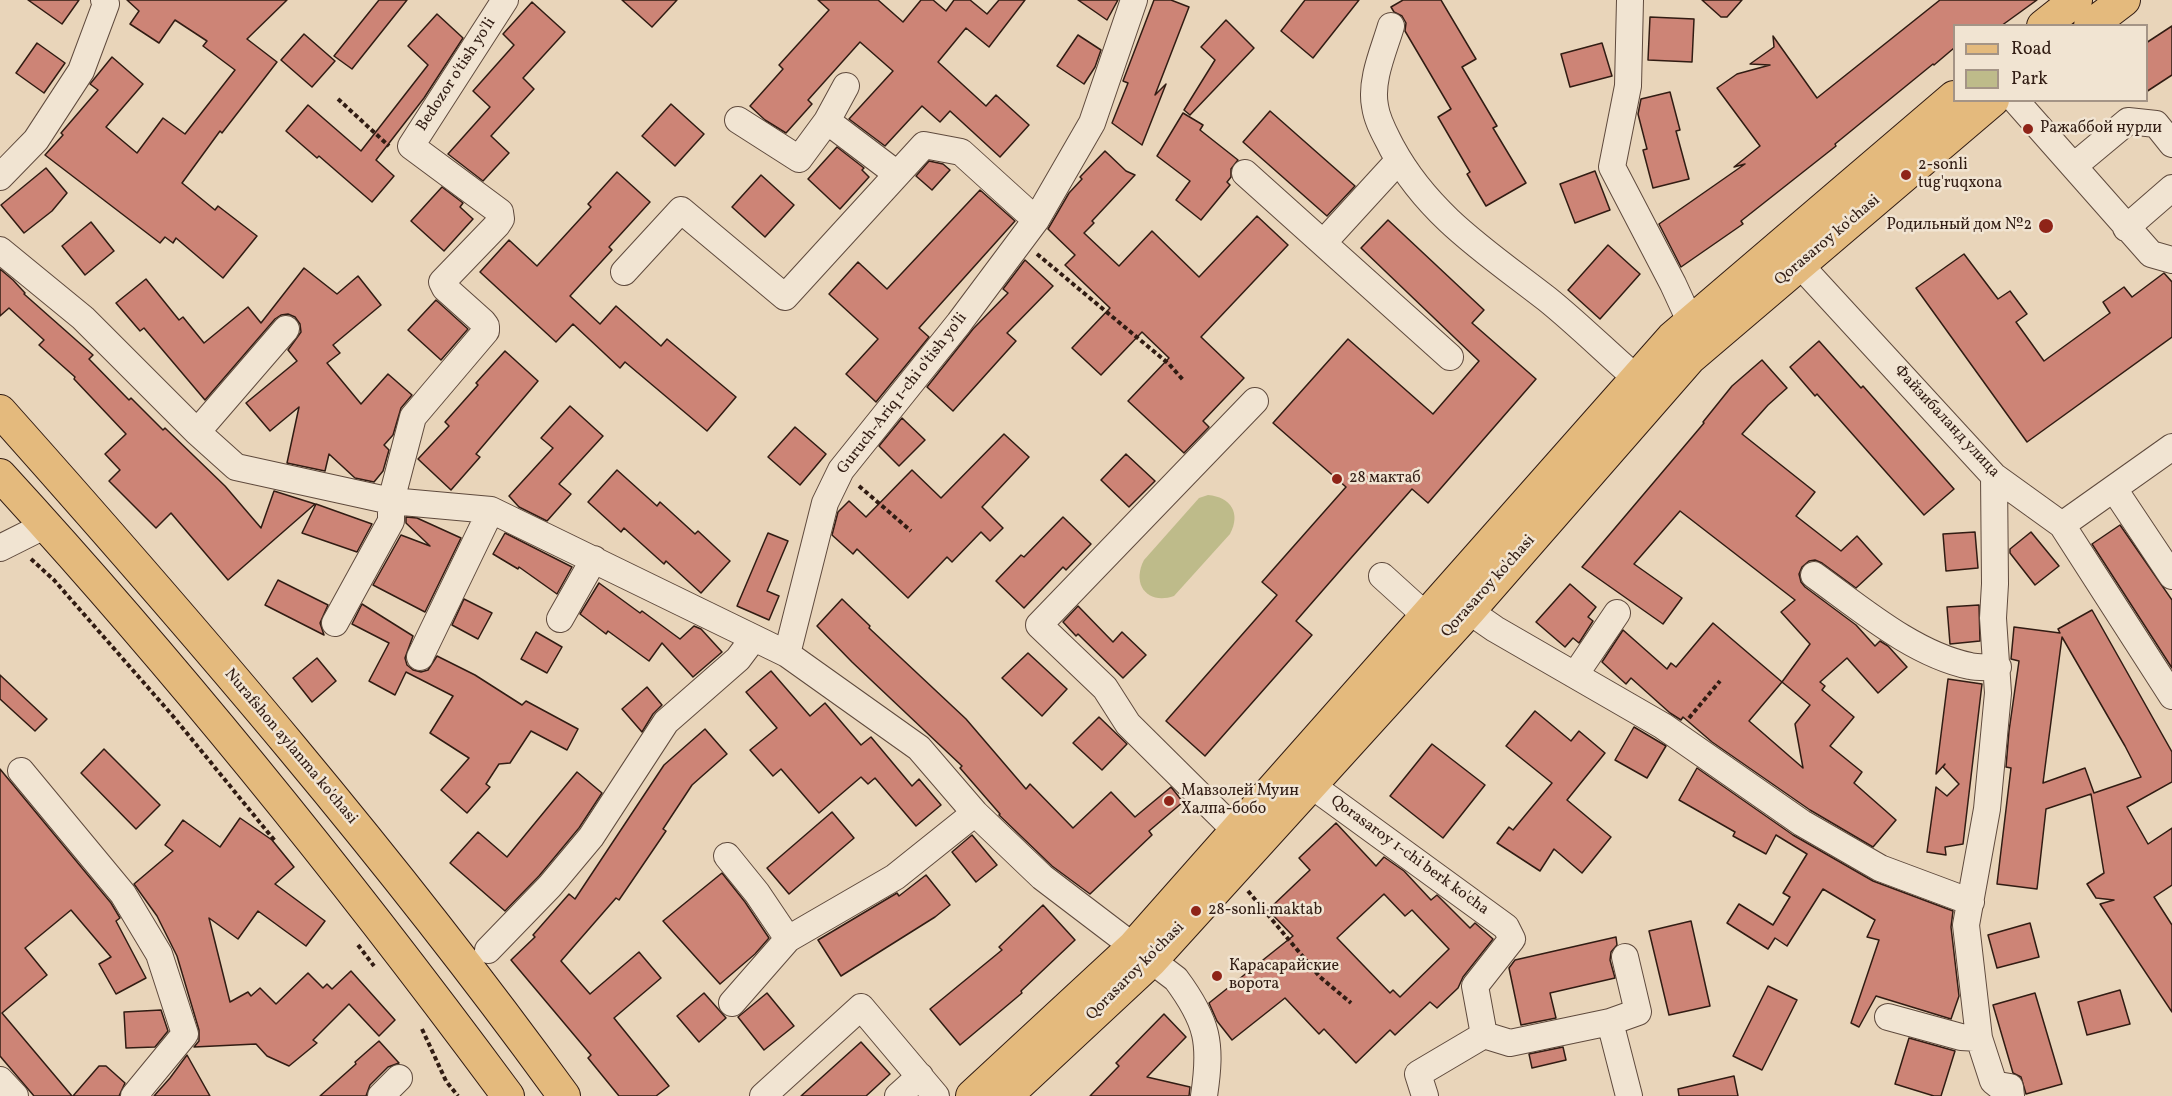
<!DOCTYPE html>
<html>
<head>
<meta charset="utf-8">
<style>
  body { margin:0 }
  #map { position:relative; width:2172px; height:1096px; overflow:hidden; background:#e9d5ba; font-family:Vollkorn,serif }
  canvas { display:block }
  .legend { position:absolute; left:1953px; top:24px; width:195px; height:78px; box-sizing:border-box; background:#f1e4d2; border:2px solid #a49486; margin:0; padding:8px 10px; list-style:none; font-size:18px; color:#311c13 }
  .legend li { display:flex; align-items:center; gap:12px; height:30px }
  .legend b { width:30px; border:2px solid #a49486 }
</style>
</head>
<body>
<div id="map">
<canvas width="2172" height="1096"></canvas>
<ul class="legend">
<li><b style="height:8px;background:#e4ba7d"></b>Road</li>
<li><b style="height:16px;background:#bebb8a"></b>Park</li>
</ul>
</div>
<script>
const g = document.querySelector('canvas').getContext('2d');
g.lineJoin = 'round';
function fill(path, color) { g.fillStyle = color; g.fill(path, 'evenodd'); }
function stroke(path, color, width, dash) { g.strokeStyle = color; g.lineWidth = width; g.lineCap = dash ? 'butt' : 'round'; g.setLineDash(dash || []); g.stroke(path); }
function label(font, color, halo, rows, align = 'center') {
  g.font = font + ' Vollkorn,serif'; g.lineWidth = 5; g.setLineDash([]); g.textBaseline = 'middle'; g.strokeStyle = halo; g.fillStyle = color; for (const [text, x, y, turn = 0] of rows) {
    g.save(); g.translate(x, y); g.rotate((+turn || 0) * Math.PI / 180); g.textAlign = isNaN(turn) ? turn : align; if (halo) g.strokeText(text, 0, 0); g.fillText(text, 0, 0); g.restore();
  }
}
fill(new Path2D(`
  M1208 495C1231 497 1241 513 1230 534L1174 596C1148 605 1131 585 1144 560L1199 498Z`), '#bebb8a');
const building = new Path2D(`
  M28 0H79L62 24Z
  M127 0H287L247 39 277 62 222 133 220 131 182 183 215 210 218 206 257 236 223 278 176 238 173 243 165 237 160 243 45 155 63 135 61 133 98 90 90 84 112 57 143 84 106 127 137 153 163 118 185 134 235 70 203 46 207 41 175 20 159 43 130 24 139 11Z
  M379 0H407L352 69 334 56Z
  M622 0H677L652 27Z
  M818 0H878L903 22 921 0H933L946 11 954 0H970L987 14 999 0H1025L989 47 966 28 938 62 986 106 996 95 1029 125 1000 157 950 111 940 122 922 106 885 146 849 119 893 71 860 42 808 100 812 104 786 133 765 120 750 106 783 69 779 65 829 10Z
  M1078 0H1118L1107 20Z
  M1154 0H1171L1189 7 1155 95 1166 84 1142 145 1112 123 1128 83 1123 81Z
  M1305 0H1359L1313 58 1281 31Z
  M1403 0H1441L1476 59 1462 67 1497 126 1493 128 1526 183 1486 206 1467 174 1470 172 1438 117 1451 109 1405 31 1406 23 1402 16 1394 12 1391 7Z
  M1702 0H1742L1727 17H1721Z
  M1940 0H2037L2001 26H1954V48L1934 65 1933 64 1835 144 1836 146 1741 221 1743 224 1681 267 1659 224 1745 164 1734 167 1760 146 1717 88 1737 74 1770 65 1750 64 1774 47 1773 36 1817 98Z
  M532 2 565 32 523 78 534 89 491 136 509 153 483 181 448 154 490 107 473 91 514 45 503 34Z
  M437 14 463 38 424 98 376 160 394 176 372 202 319 156 317 158 286 131 308 105 361 151 428 65 408 46Z
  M1650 17 1694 19 1692 62 1648 60Z
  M1226 20 1254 48 1190 115 1184 110 1215 60 1201 47Z
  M2172 26V75L2146 92V43Z
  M304 34 335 61 312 87 281 60Z
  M1078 35 1101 50 1095 67 1084 84 1057 66Z
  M37 43 65 63 44 93 16 73Z
  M1602 43 1612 76 1570 87 1561 54Z
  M1670 92 1680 130 1676 131 1689 179 1653 188 1643 150 1647 149 1638 114 1641 99Z
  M671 104 704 134 675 166 642 136Z
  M1270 111 1355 186 1327 216 1243 142Z
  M1183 113 1203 125 1200 130 1238 160 1231 169V177L1227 182 1230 185 1201 220 1176 200 1190 181 1157 156Z
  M837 147 864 168 862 170 869 177 840 209 808 179Z
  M1105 151 1126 171 1135 175 1092 221 1094 223 1084 233 1119 266 1152 231 1199 277 1257 216 1288 245 1201 337 1244 378 1203 421 1209 427 1184 453 1128 401 1169 358 1142 332 1101 375 1072 348 1110 308 1065 265 1075 255 1048 229 1069 193 1082 179 1080 177Z
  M929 161 943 164 950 170 932 190 916 176Z
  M46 168 67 193 52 211 24 233 1 205Z
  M1595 171 1610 210 1575 223 1560 184Z
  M617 172 650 202 609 247 612 250 570 296 600 324 616 306 661 346 667 339 736 397 707 431 625 362 620 368 573 324 556 342 480 272 509 240 537 266 591 207 588 204Z
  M761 175 794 205 765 237 732 207Z
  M442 187 463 203 460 207 473 219 444 251 411 221Z
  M980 190 1015 221 919 328 929 337 876 402 846 374 878 339 829 294 858 262 887 289Z
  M1388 220 1484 310 1472 323 1536 379 1428 503 1412 489 1351 558 1296 621 1312 635 1205 756 1166 721 1277 595 1262 582 1346 487 1273 423 1348 339 1433 414 1479 361 1361 248Z
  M91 222 114 251 85 275 62 246Z
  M1608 245 1640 274 1600 319 1568 290Z
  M1964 254 1998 299 2010 291 2027 314 2016 322 2044 361 2110 313 2103 302 2124 287 2132 297 2164 273 2172 282V337L2027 442 1916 288Z
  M1025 260 1053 286 1007 333 1016 341 953 411 927 387 973 329 1008 293 1003 289Z
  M304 268 337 294 358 276 381 305 333 345 340 353 327 363 361 404 388 374 412 395 401 408 393 435 384 445 389 450 383 471 374 482 355 478 329 454 325 471 287 463 299 407 270 431 246 403 297 361 288 350 301 332 300 324 295 317 288 314 281 315 275 319 205 400 144 328 140 331 116 303 146 279 179 320 183 317 204 343 248 307 261 323Z
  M0 269 13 280 25 293 24 294 93 355 89 359 129 400 131 398 163 430 165 428 225 486 261 528 274 491 315 504 228 580 171 513 156 528 109 481 120 470 105 454 126 434 74 379 75 377 39 345 44 340 9 308 0 316Z
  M436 300 468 329 441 360 408 330Z
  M1819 341 1861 388 1863 386 1954 489 1924 515 1817 394 1815 396 1790 367Z
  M505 351 538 381 476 454 480 457 451 490 418 459 449 426 445 422 478 385 476 383Z
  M1762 360 1787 388 1768 405 1742 434 1815 492 1796 516 1841 551 1857 536 1882 564 1856 588 1822 563 1815 560 1809 561 1802 567 1799 574 1801 582 1805 587 1856 625 1875 646 1880 641 1888 646 1907 667 1878 693 1847 658 1820 682 1825 686 1822 690 1854 717 1830 746 1862 772 1854 783 1896 820 1873 847 1810 810 1712 742 1683 717 1681 720 1670 713 1631 678 1626 684 1602 662 1623 630 1667 669 1671 663 1676 667 1713 623 1782 682 1810 644 1781 612 1795 600 1680 511 1634 564 1682 598 1663 624 1582 567 1704 423 1703 422 1732 386ZM1782 682 1810 705 1795 724 1803 768 1749 721Z
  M570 406 603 436 559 484 571 494 547 521 519 507 509 496 553 448 541 438Z
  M902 418 925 440 899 466 879 446Z
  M795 427 826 454 800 485 768 457Z
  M1004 434 1029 457 982 507 1003 528 990 541 981 532 952 562 947 557 908 598 857 549 853 554 832 535 838 512 849 501 866 517 912 470 941 498Z
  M1126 454 1155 481 1129 507 1101 480Z
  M617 470 657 506 660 502 695 534 698 531 730 561 701 593 666 561 664 564 624 528 621 532 588 502Z
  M316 504 372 524 357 552 302 533Z
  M406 517 417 518 461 538 425 612 373 585 401 535 430 546 406 523Z
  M1063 517 1091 544 1066 570 1063 567 1024 608 996 581 1021 555 1024 557Z
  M2120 525 2172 600V668L2092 544Z
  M1975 532 1978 568 1946 571 1943 534Z
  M2031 532 2059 566 2035 585 2010 553V549Z
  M505 533 572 567 557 594 519 567 518 569 493 554Z
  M768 533 788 541 767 591 779 596 769 620 737 606Z
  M278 580 328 605 320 623 324 635 265 605Z
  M599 583 640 613 642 611 680 639 694 626 701 629 722 652 693 677 662 643 649 661 608 631 606 634 580 614Z
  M1570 584 1596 607 1588 617 1593 621 1579 643 1573 638 1565 647 1536 622Z
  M464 599 492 613 478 639 452 625Z
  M842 599 870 626 869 628 966 719 1026 789 1030 784 1073 828 1111 792 1135 817 1171 787 1183 802 1149 831 1152 835 1090 894 1052 866 999 815 1000 814 960 768 962 766 852 662 817 626Z
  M362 604 413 636 405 658 407 665 413 670 421 672 428 670 437 656 475 675 522 705 526 701 578 729 567 750 531 731 510 763 499 764 486 784 490 787 467 813 441 790 469 758 430 733 453 696 406 672 395 695 369 681 389 643 352 624Z
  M1979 605 1980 641 1950 644 1947 607Z
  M1078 606 1113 642 1122 632 1146 655 1123 678 1078 634 1076 636 1063 622Z
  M2092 610 2172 752V782L2127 807 2148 844 2172 828V885L2154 897 2172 925V1012L2100 904 2114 900 2096 898 2087 884 2104 873 2091 794 2046 809 2037 889 1997 884 2011 768 2006 767 2009 731 2019 661 2011 659 2014 627 2060 633 2058 629ZM2062 637 2125 746 2141 777 2094 793 2085 768 2043 783Z
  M536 632 562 647 547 673 521 659Z
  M1028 653 1067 689 1042 716 1002 678Z
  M317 658 336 681 312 702 293 678Z
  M771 671 810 716 825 703 861 745 871 737 912 786 919 779 941 805 916 826 875 778 868 784 861 777 819 813 781 769 773 776 750 750 777 728 746 692Z
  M0 675 47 719 35 731 0 699Z
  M1948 679 1982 684 1963 844 1945 847 1946 855 1927 852 1936 787 1947 796 1959 784 1943 767 1945 764 1936 774Z
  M647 687 662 705 653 714 642 732 622 709Z
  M1535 711 1571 741 1579 731 1605 753 1567 800 1611 837 1582 873 1554 849 1540 871 1497 843 1509 827 1513 830 1552 783 1506 746Z
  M1099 717 1127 744 1102 770 1073 743Z
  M1634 727 1666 746 1647 778 1615 760Z
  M705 729 727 754 692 785 663 829 666 831 619 900 616 898 561 961 590 994 639 952 661 978 614 1018 669 1086 656 1096H619L588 1058 591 1055 511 960 535 937 533 935 569 894 575 899 664 765Z
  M1432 744 1485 785 1443 838 1390 796Z
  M104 749 160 805 136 829 81 773Z
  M1697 768 1793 835 1873 881 1953 911 1951 927 1959 996 1951 1019 1876 996 1859 1027 1851 1023 1879 940 1867 937 1875 920 1823 889 1787 946 1775 938 1768 949 1727 923 1739 904 1773 925 1790 897 1783 893 1807 854 1776 835 1766 854 1733 836 1735 832 1679 800Z
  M0 769 111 903 120 918 116 921 146 978 116 994 99 964 111 957 71 910 25 948 47 975 2 1013 72 1096H34L0 1056Z
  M577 772 602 793 579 828 539 876 505 911 450 863 478 832 507 857Z
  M832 812 854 838 789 894 767 868Z
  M240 818 272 840 294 867 275 884 325 921 306 946 258 911 238 939 209 918 230 1002 248 992 251 996 260 988 276 1004 308 973 323 988 327 984 332 989 351 971 395 1020 379 1036 349 1004 313 1040 317 1043 289 1066 267 1056 256 1044 194 1047 199 1041V1030L177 956 157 916 134 884 173 851 165 845 183 820 220 847Z
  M1336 823 1376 866 1384 857 1404 871 1431 900 1437 895 1470 928 1475 923 1493 939 1463 977 1458 988 1437 1008 1430 1002 1395 1035 1390 1030 1356 1063 1324 1029 1319 1034 1285 998 1232 1040 1217 1021 1209 1003 1293 936 1268 910 1310 870 1299 858ZM1384 894 1405 916 1412 910 1449 949 1400 997 1393 990 1390 993 1337 938Z
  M972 835 997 865 976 882 952 852Z
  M722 873 745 902 769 938 755 954 720 984 663 921Z
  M926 875 950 905 935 917 841 976 818 940 897 893 899 896Z
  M1043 905 1075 940 1021 991 1022 993 960 1045 930 1009 1002 950 999 947Z
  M1691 921 1710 1006 1669 1015 1649 931Z
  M2030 923 2039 957 1997 968 1988 935Z
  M1616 937 1617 945 1611 952 1610 960 1615 978 1550 993 1556 1018 1521 1025 1509 968 1515 960Z
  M1768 986 1797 1000 1762 1070 1733 1056Z
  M2120 990 2130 1024 2087 1035 2078 1002Z
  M704 993 726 1018 699 1042 677 1016Z
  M767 993 794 1026 764 1050 738 1017Z
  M2035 993 2062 1084 2026 1094 2021 1077 2013 1073 1993 1005Z
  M161 1010 168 1031 155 1047 126 1048 124 1012Z
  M1164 1014 1186 1037 1147 1077 1190 1087 1189 1096H1090L1119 1066 1116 1063Z
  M1909 1038 1955 1051 1941 1096H1934L1895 1084Z
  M379 1041 399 1063 388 1067 370 1085 366 1096H320L356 1064 355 1062Z
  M861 1042 890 1074 866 1096H801Z
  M1563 1047 1566 1060 1532 1068 1529 1054Z
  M187 1055 210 1096H154L170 1078Z
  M99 1066H106L125 1083 119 1096H73Z
  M1734 1076 1738 1096H1679L1678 1089Z`);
fill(building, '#cd8476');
stroke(building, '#311c13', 1.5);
const minor = new Path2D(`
  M1630 0 1628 86 1612 167 1673 284 1690 321
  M1391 26C1384 50 1370 80 1375 106 1377 121 1385 134 1392 148 1429 216 1488 253 1547 299 1578 324 1606 352 1636 378
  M2015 100 2151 254 2172 260
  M738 120 799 159 827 121 897 174
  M827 121 846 86
  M2074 166 2128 121 2156 124 2172 144
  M1245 173 1450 357
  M0 177 36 140 81 71 106 4 104 0
  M2126 228 2172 188
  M1323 243 1399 160
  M0 250 83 318 197 432 236 467 391 501 491 510 787 654 919 748 975 813 1042 877 1176 979C1208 1022 1212 1043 1204 1096
  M1800 265 1994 476 2062 525 2172 696
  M624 272 681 210 785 297 924 145 961 152 1036 220
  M197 432 286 329
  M1994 476 1995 584 1993 618 1998 693 1987 809 1966 925 1979 1038 1993 1081 1998 1085 2010 1087 2011 1096
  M2114 489 2172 576
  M2062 525 2172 447
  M0 548 46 525
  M1814 575C1860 608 1913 654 1970 666 1978 668 1989 667 1998 667
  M1382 576 1425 615
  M1469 611 1495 629 1663 726 1802 823 1880 868 1971 902
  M560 619 594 559
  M335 623 391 521V501L413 417 486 331V326L483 322 445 288 442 282 497 225 501 219 500 212 411 146 505 0
  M787 654 825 503 841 470 959 323 1036 220 1092 123 1134 0
  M420 657 491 510
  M1575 675 1617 613
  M21 771 123 894 159 954 185 1034 134 1096
  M1311 785 1506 927 1512 939 1475 986 1484 1035 1510 1043 1610 1022 1638 1012 1625 957
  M1235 830 1128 724 1105 688 1039 625 1255 401
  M727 856 757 893 788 939
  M488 950 550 886 591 837 666 722 738 659 753 639
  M732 1003 788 939 895 877 975 813
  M1888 1017 1961 1037 1979 1038
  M1610 1022 1629 1096
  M0 1080 15 1096
  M381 1096 399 1078
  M763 1096 861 1007 936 1096
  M898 1096 920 1076
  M1425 1096 1418 1074 1484 1035`);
const major = new Path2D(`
  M2043 26 2076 0
  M2090 26 2124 0
  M0 411C197 632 390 856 564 1096
  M0 475C181 672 349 881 508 1096
  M972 1096 1133 947 1672 338 1954 97
  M1006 1096 1151 961 1469 611 1690 358 1993 100`);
stroke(minor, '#5f4a3d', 28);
stroke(major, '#311c13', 34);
stroke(new Path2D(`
  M338 99 389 146
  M1037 254 1169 364 1184 381
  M859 486 911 531
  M31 559 54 580 172 715 275 841
  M1689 718 1720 681
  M1248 891 1320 977 1351 1003
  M358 945 374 966
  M422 1029 446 1081 458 1096`), '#311c13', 4, [4.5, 3]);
stroke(minor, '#f1e4d2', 26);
stroke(major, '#e4ba7d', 32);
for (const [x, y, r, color] of [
  [2028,129,6,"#8f2418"],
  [1906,175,6,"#8f2418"],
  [2046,226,8,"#8f2418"],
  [1337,479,6,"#8f2418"],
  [1169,801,6,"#8f2418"],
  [1196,911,6,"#8f2418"],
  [1217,976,6,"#8f2418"]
]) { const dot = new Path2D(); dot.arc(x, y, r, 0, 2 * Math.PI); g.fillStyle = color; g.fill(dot); stroke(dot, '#f1e4d2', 2); }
label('16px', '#311c13', '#f1e4d2', [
  ["Bedozor o'tish yo'li",457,75,-57],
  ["Qorasaroy ko'chasi",1828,241,-40],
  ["Guruch-Ariq 1-chi o'tish yo'li",903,394,-52],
  ["Файзибаланд улица",1946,422,47],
  ["Qorasaroy ko'chasi",1489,587,-48],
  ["Nurafshon aylanma ko'chasi",290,747,50],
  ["Qorasaroy 1-chi berk ko'cha",1409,856,36],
  ["Qorasaroy ko'chasi",1136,972,-45]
]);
label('16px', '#311c13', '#f1e4d2', [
  ["Ражаббой нурли",2040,129],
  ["2-sonli",1918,166],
  ["tug'ruqxona",1918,184],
  ["Родильный дом №2",2032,226,"right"],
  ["28 мактаб",1349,479],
  ["Мавзолей Муин",1181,792],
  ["Халпа-бобо",1181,810],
  ["28-sonli maktab",1208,911],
  ["Карасарайские",1229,967],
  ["ворота",1229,985]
], 'left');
</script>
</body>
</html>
